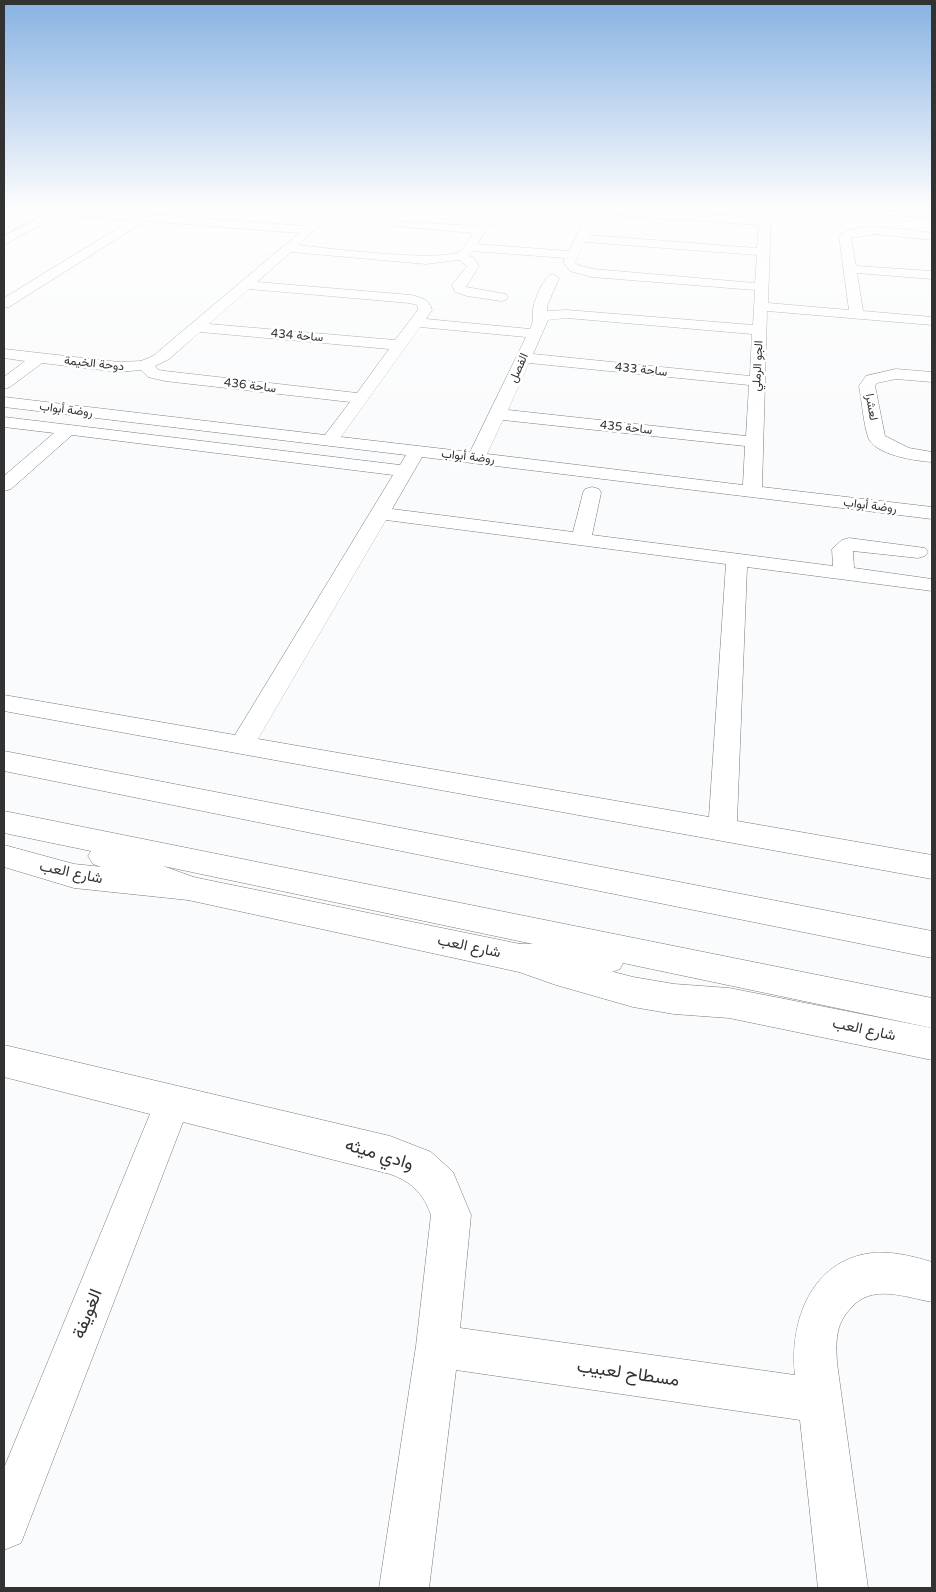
<!DOCTYPE html>
<html>
<head>
<meta charset="utf-8">
<style>
  body { margin:0 }
  #map { position:relative; width:936px; height:1592px; overflow:hidden; background:#fafbfc; font-family:"Varela Round",sans-serif }
  canvas { display:block }
  .frame { position:absolute; inset:0; border:5px solid #323232; pointer-events:none }
</style>
</head>
<body>
<div id="map">
<canvas width="936" height="1592"></canvas>
<div class="frame"></div>
</div>
<script>
const g = document.querySelector('canvas').getContext('2d');
g.lineJoin = 'round';
function stroke(path, color, width, dash) { g.strokeStyle = color; g.lineWidth = width; g.lineCap = dash ? 'butt' : 'round'; g.setLineDash(dash || []); g.stroke(path); }
function fill(path, color) { g.fillStyle = color; g.fill(path, 'evenodd'); }
function label(font, color, halo, rows, align = 'center') {
  g.font = font + ' "Varela Round",Vazirmatn,sans-serif'; g.lineWidth = 5; g.setLineDash([]); g.textBaseline = 'middle'; g.strokeStyle = halo; g.fillStyle = color; for (const [text, x, y, turn = 0] of rows) {
    g.save(); g.translate(x, y); g.rotate((+turn || 0) * Math.PI / 180); g.textAlign = isNaN(turn) ? turn : align; if (halo) g.strokeText(text, 0, 0); g.fillText(text, 0, 0); g.restore();
  }
}
const minor = new Path2D(`
  M52 210H92L306 226 325 210H337L298 245C324 248 445 263 460 251 465 247 469 239 473 233L395 226 391 225 389 223 391 221 478 226 489 210H500L477 244 569 251 590 210H645L759 218V210H771L768 303 849 310 839 236C855 219 911 231 932 233V240L875 234 851 238 856 266 932 271V279L857 273 863 311 932 317V325L767 311 762 487 932 507V519L422 457 392 509 573 532 583 493 585 489 592 487 599 489 601 493 592 535 833 566 832 549 842 540 849 538 925 548 928 552 925 556 918 558 853 551 854 568 932 579V591L747 567 737 821 932 855V879L4 711V695L235 735 393 475 72 435 11 489 4 491V476L54 433 4 427V417L400 465 406 455 4 407V397L325 435 350 402 165 381 148 377 141 370 119 372 42 363 10 387 4 389V377L25 361 4 358V349L119 362 141 361 153 356 299 233 145 221 9 307 4 308V298L131 220 60 214 4 245V236ZM600 214 759 225 757 248 589 235ZM585 242 757 255 755 283 593 269 578 265 575 262ZM472 251 565 258 563 262 570 271 592 277 755 290 753 325 567 310 547 311V306L559 278 553 274C544 276 536 296 534 305 531 314 535 320 530 329L426 319 432 310C429 299 422 298 411 295L257 282 291 252 426 264 459 260 467 266 452 285 455 292 467 296 501 301 506 300 508 297 506 294 466 287 479 266 473 257 469 256ZM249 289 409 303 417 305 418 310 395 340 209 324ZM567 318 752 334 750 376 533 354 548 320ZM420 327 526 337 470 452 341 437ZM200 332 389 349 357 393 165 371 159 370 155 366 169 359ZM529 363 749 385 746 436 508 410ZM503 420 745 446 743 485 487 454ZM386 520 726 564 709 817 258 739Z
  M852 210 932 212V218L857 213Z
  M896 369 932 372V382L896 379 877 383 875 386 885 436 909 448 932 452V462C916 461 874 455 868 437 863 421 862 402 859 386L866 376Z
  M4 845 74 864 188 876 520 944 556 957 633 977 674 984 729 988 932 1028V1060L729 1018 674 1014 633 1007 556 985 519 972 188 900 74 888 4 867Z
  M4 1045 390 1136 431 1152 453 1172 471 1215 460 1328 795 1375C789 1322 811 1260 872 1253 892 1251 912 1256 932 1262V1302C904 1297 871 1283 850 1309 835 1325 836 1342 837 1363L868 1588H818L800 1420 456 1370 429 1588H379L416 1346 431 1215C423 1193 412 1182 390 1174L183 1122 21 1543 4 1550V1468L150 1114 4 1077Z`);
const major = new Path2D(`
  M4 751 932 931V958L4 771Z
  M4 811 932 998V1028L623 963 620 969 609 973 520 972 509 968 504 958 509 948 520 944H533L163 866 199 879 203 888 199 897 188 900 93 864 88 856 91 851 4 833Z`);
stroke(minor, '#78797a', 1);
stroke(major, '#78797a', 1);
fill(minor, '#fff');
fill(major, '#fff');
const sky = g.createLinearGradient(0, 0, 0, 433);
sky.addColorStop(0, '#87b2e2');
sky.addColorStop(0.48, '#fdfdfe');
sky.addColorStop(1, '#fdfdfe00');
g.fillStyle = sky;
g.fillRect(0, 0, 936, 433);
label('12px', '#323232', '#fff', [
  ["ساحة 434",297,336,5],
  ["دوحة الخيمة",94,364,6],
  ["الجو الرملي",758,366,-87],
  ["الفصل",519,368,-66],
  ["ساحة 433",641,370,6],
  ["ساحة 436",250,386,7],
  ["لعشرا",871,407,81],
  ["روضة أبواب",66,410,7],
  ["ساحة 435",626,428,6],
  ["روضة أبواب",468,457,6],
  ["روضة أبواب",870,506,7]
]);
label('15px', '#323232', '#fff', [
  ["شارع العب",71,873,12],
  ["شارع العب",469,947,12],
  ["شارع العب",864,1030,12]
]);
label('18px', '#323232', '#fff', [
  ["وادي ميثه",379,1155,17],
  ["الغويفة",88,1314,-68],
  ["مسطاح لعبيب",628,1374,8]
]);
</script>
</body>
</html>
